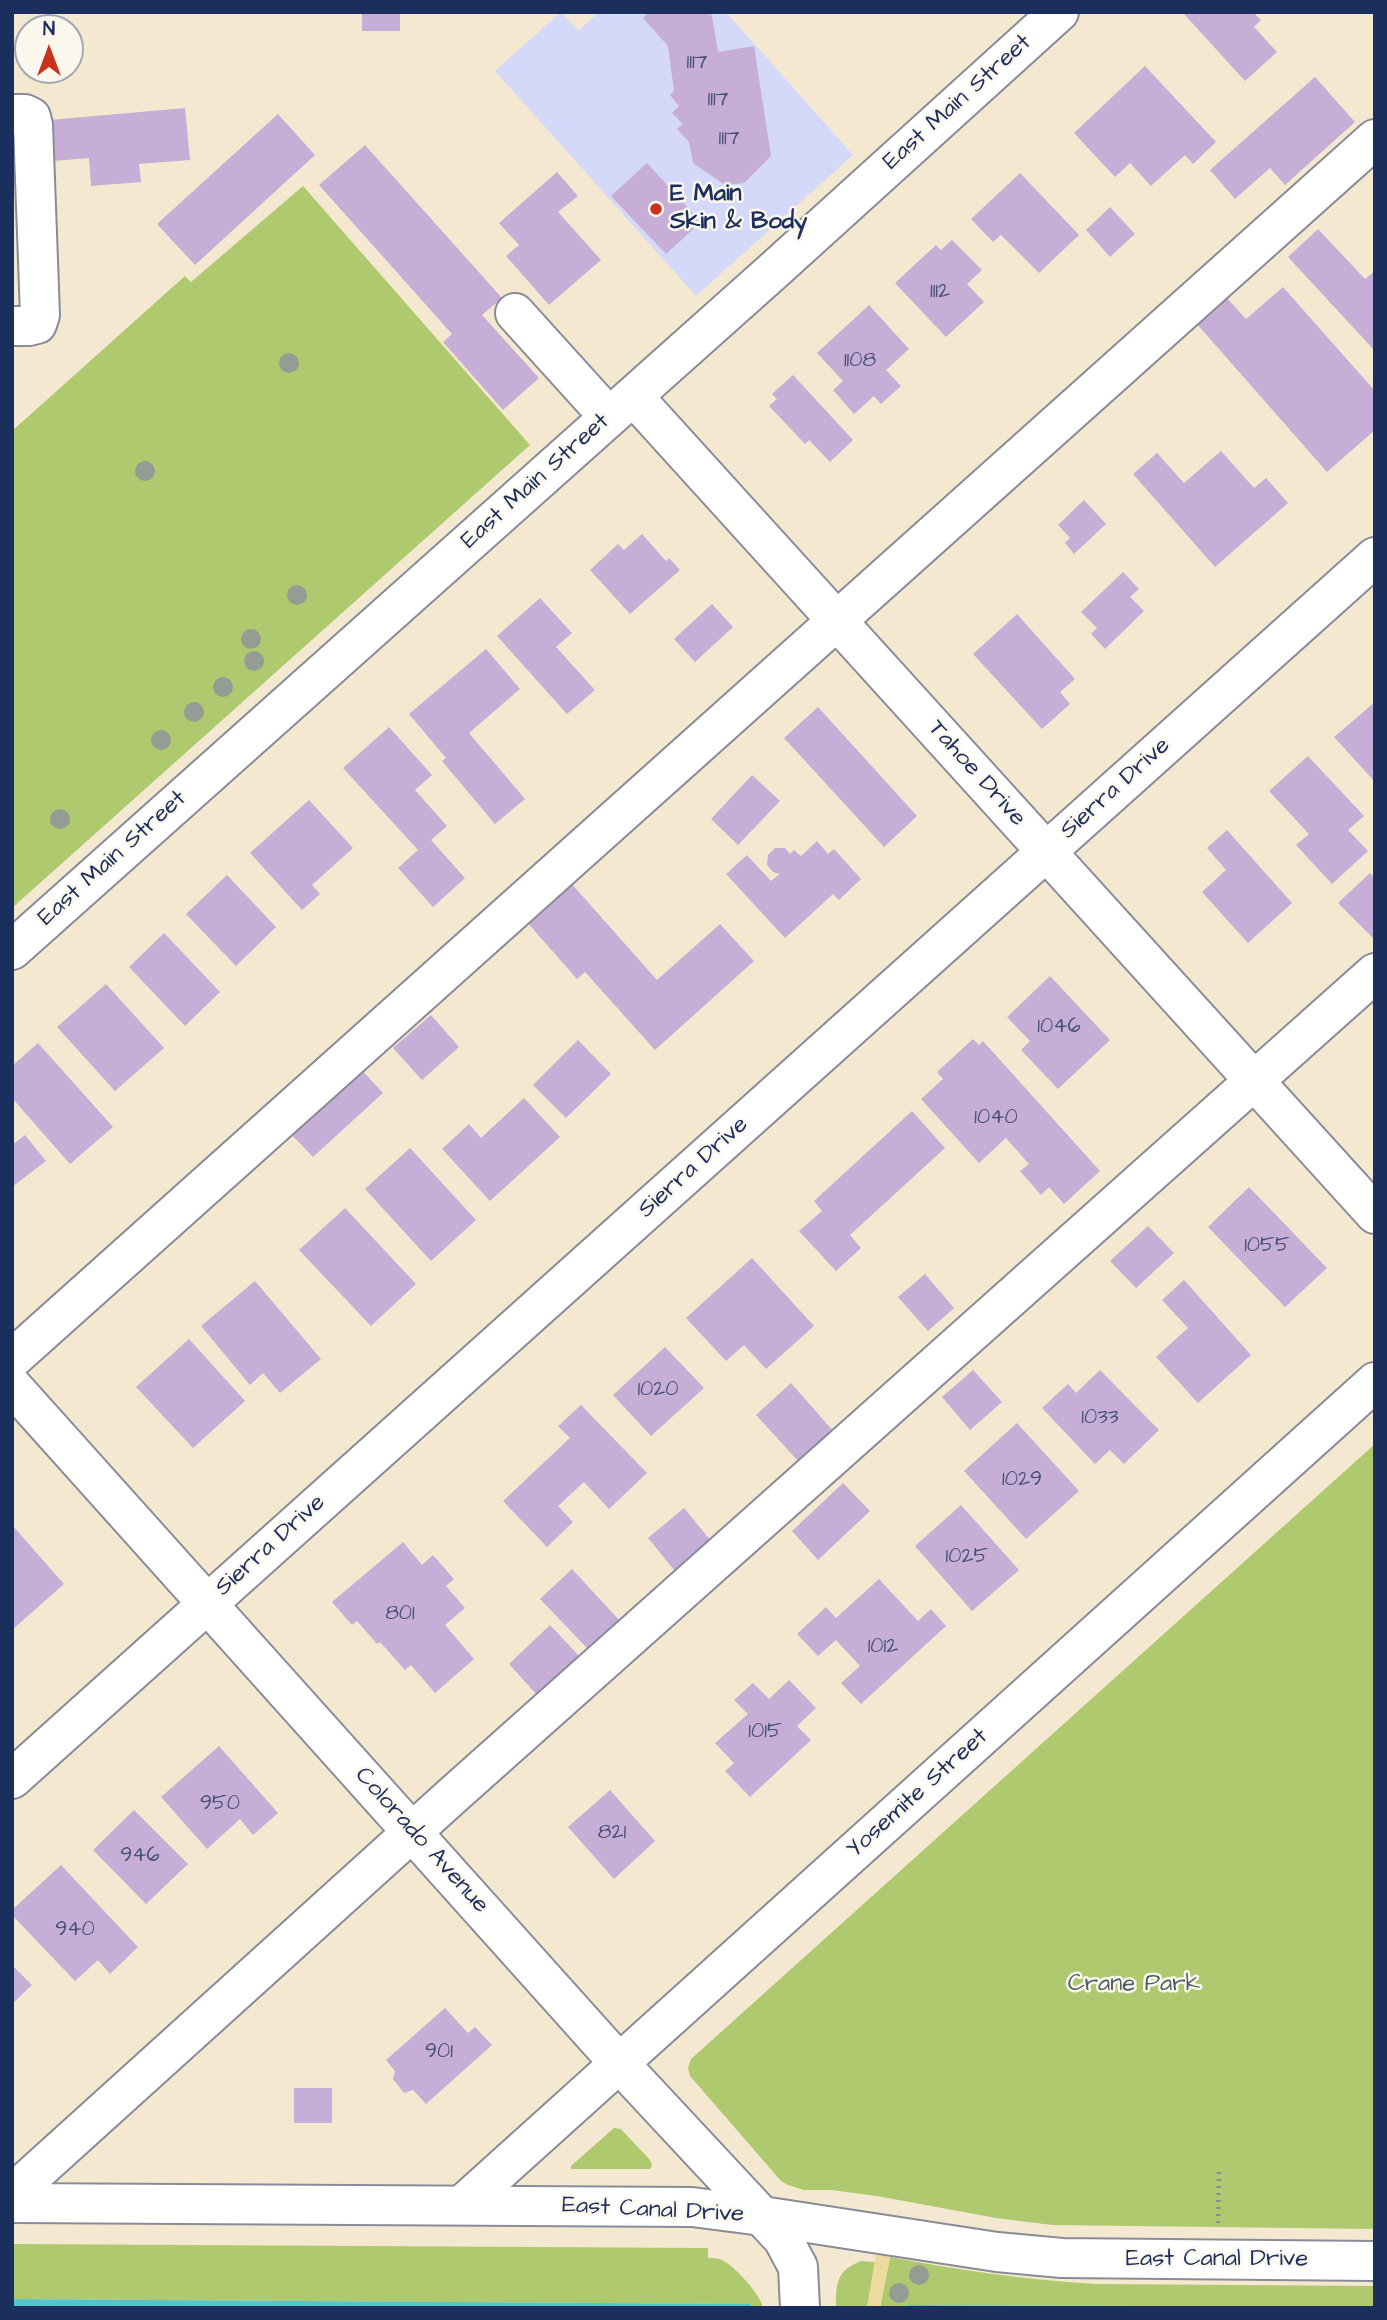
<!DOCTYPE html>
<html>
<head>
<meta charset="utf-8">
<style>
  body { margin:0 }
  #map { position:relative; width:1387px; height:2320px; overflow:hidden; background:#f5e8d1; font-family:"Architects Daughter",sans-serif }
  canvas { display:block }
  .frame { position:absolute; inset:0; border:14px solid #1b2f5e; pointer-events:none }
  .north { position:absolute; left:14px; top:14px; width:70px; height:70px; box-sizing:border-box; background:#fbf7ec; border:2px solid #a1a7b3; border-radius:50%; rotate:0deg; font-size:19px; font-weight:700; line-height:28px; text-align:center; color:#1b2f5e }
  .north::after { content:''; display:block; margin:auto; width:24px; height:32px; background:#c8321e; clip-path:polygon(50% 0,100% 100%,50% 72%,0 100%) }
</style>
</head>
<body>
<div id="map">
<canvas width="1387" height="2320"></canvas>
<div class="frame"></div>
<div class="north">N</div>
</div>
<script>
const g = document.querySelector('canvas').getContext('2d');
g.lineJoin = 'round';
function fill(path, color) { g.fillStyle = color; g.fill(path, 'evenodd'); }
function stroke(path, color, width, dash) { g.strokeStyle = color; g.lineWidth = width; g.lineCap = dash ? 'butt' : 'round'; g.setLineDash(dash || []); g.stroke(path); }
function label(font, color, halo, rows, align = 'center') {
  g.font = font + ' "Architects Daughter",sans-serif'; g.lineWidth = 5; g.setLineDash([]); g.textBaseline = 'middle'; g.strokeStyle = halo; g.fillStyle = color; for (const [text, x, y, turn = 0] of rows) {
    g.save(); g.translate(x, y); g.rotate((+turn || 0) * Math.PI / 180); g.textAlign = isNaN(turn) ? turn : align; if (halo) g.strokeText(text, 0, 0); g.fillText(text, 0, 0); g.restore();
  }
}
fill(new Path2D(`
  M561 12 578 31 599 12H726L853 155 696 296 495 71Z`), '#d4d8f9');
fill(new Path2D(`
  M303 186 530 445 12 908V431L185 276 191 282Z
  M1375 1444V2229L1052 2225 996 2218 877 2196 831 2190H804L788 2185 781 2181 690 2076 688 2068 691 2059Z
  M614 2128 621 2129 650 2160 652 2165 650 2169H571V2166Z
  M12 2244 708 2248V2258C714 2258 719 2258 724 2261 735 2267 762 2296 763 2308H754L750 2304 12 2299Z
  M890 2257C959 2270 1027 2280 1097 2284L1375 2286V2307L908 2305 905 2308H880Z
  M861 2261 875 2262 867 2308H836C836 2283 836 2271 861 2261Z`), '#afc96f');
fill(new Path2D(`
  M876 2254 890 2257 880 2308H867Z`), '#eeda9e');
fill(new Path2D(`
  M12 2299 750 2304 754 2308H12Z
  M908 2305 1375 2307V2308H905Z`), '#57c4cb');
fill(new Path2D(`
  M362 12H400V31H362Z
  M649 12H709L712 16 718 52 754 46 771 156 744 183 725 185 693 163 689 142 677 129 683 124 672 113 679 106 670 95 674 91 668 46 643 18Z
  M1186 12H1253L1261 20 1254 27 1277 52 1245 81 1184 14Z
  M1145 66 1216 142 1193 164 1185 155 1151 186 1130 163 1115 177 1074 133Z
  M1315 77 1355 122 1285 185 1270 168 1235 199 1210 170Z
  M185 108 190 160 139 164 141 182 91 186 89 158 53 161 50 120Z
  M278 114 315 155 195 265 157 224Z
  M365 145 502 298 482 315 539 378 503 410 443 342 452 334 319 185Z
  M647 163 701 222 666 254 611 196Z
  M557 172 578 196 558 212 601 260 549 305 506 256 519 245 499 223Z
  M1020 173 1079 235 1039 273 1001 235 993 242 971 219Z
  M1110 207 1135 234 1110 257 1086 230Z
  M1318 229 1365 279 1375 271V351L1288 257Z
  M952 240 982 270 967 284 984 302 946 337 895 283 936 245 941 250Z
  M1283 287 1375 391V430L1327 472 1196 323 1226 297 1246 319Z
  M869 305 909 349 886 370 901 386 881 404 874 396 854 414 833 390 843 381 817 353Z
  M793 375 853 440 830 462 809 440 805 444 769 406 777 399 772 394Z
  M1221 451 1254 488 1266 478 1288 503 1215 567 1133 474 1157 453 1184 483Z
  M1084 500 1106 524 1074 554 1065 543 1070 538 1058 525Z
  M642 534 666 561 669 558 680 570 630 614 590 570 618 544 624 550Z
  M1123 572 1139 589 1130 597 1144 611 1105 649 1091 634 1097 628 1081 612Z
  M540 598 572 633 556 647 595 690 567 714 497 636Z
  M712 604 733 627 695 662 674 639Z
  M1017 614 1075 679 1060 692 1070 704 1042 729 973 654Z
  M486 649 520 689 469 733 525 799 495 824 442 761 446 758 409 714Z
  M1375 702V782L1334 737Z
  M818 707 917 816 884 847 784 738Z
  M389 727 432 775 415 790 447 826 431 840 465 878 433 907 398 868 418 850 343 768Z
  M1308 756 1364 816 1348 830 1368 851 1332 884 1296 845 1309 834 1269 791Z
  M752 775 780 801 738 845 711 819Z
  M309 800 353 848 312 885 320 894 302 910 250 853Z
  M1227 830 1292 903 1248 943 1202 892 1226 870 1207 848Z
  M817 841 828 854 834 849 861 879 839 900 833 894 785 938 726 874 747 855 771 881 780 874 773 872 767 865 768 855 775 848H785L790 854 794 850 801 856Z
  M1370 873 1375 878V940L1338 903Z
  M227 875 276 927 236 966 186 914Z
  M570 882 657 980 720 924 754 961 655 1050 585 972 577 979 526 921Z
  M164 933 220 992 185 1026 129 967Z
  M1050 976 1110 1040 1058 1089 1021 1050 1030 1041 1007 1017Z
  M106 984 164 1048 115 1091 57 1027Z
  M431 1015 459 1047 422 1080 393 1048Z
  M973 1039 979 1045 983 1041 1100 1171 1064 1204 1049 1187 1041 1195 1020 1171 1029 1164 1006 1138 979 1163 921 1099 943 1079 937 1072Z
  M578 1040 611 1074 566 1118 533 1085Z
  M38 1043 113 1127 70 1164 12 1098V1066Z
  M358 1066 383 1093 313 1157 288 1131Z
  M524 1098 560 1137 490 1201 442 1149 469 1124 481 1138Z
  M912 1111 945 1148 850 1235 861 1248 836 1271 799 1231 822 1211 814 1201Z
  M25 1135 46 1161 12 1187V1145Z
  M410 1148 476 1220 431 1261 365 1189Z
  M1249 1187 1327 1268 1285 1307 1208 1227Z
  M345 1208 416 1284 371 1326 299 1250Z
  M1148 1226 1174 1253 1136 1288 1110 1261Z
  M752 1258 814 1326 766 1369 744 1345 726 1361 686 1318Z
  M925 1274 954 1308 928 1331 898 1297Z
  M1184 1280 1251 1355 1198 1403 1156 1357 1188 1328 1162 1300Z
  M255 1281 321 1359 280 1393 263 1373 250 1385 201 1326Z
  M189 1339 245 1401 193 1448 136 1387Z
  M665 1347 704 1388 651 1436 613 1395Z
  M973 1370 1002 1402 970 1430 942 1397Z
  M1100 1370 1159 1430 1124 1464 1110 1450 1095 1464 1042 1408 1068 1384 1076 1393Z
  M791 1383 834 1432 799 1462 756 1415Z
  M581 1405 647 1473 609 1509 584 1482 558 1506 573 1522 547 1547 503 1501 570 1438 558 1426Z
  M1017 1423 1079 1491 1026 1539 964 1471Z
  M843 1483 870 1511 818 1560 792 1531Z
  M961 1505 1019 1570 972 1611 915 1546Z
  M684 1508 711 1541 675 1571 648 1538Z
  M12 1525 64 1584 12 1630Z
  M403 1542 422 1565 433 1555 454 1579 446 1586 465 1608 445 1625 474 1659 435 1693 411 1665 405 1670 380 1642 377 1644 357 1621 352 1625 332 1602Z
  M572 1569 620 1621 589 1650 540 1599Z
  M879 1579 918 1621 931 1609 946 1626 861 1704 841 1683 860 1666 836 1640 818 1656 797 1634 826 1607 836 1618Z
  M550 1625 580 1657 538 1696 509 1664Z
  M789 1680 816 1708 797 1726 811 1740 750 1797 725 1771 734 1763 715 1743 748 1714 734 1700 753 1683 769 1699Z
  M219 1746 278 1813 253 1835 240 1819 207 1849 161 1797Z
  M610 1790 655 1841 614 1879 568 1827Z
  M134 1810 188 1864 146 1904 93 1850Z
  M61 1865 138 1947 110 1974 98 1960 75 1981 12 1915V1910Z
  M12 1965 32 1985 12 2004Z
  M445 2008 468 2033 475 2027 492 2045 426 2104 413 2090 404 2093 393 2079 395 2071 386 2060Z
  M294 2088H332V2123H294Z`), '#c6aed6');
const minor = new Path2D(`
  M12 114H25L31 117 33 125 40 315 37 324 29 326H12
  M515 313 609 417
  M633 396 1375 1214
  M12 950 772 272 1059 12
  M12 1359 1375 139
  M12 1386 619 2063 783 2239 798 2267 800 2308
  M12 1779 1375 557
  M12 2194 452 1796 1375 973
  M462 2205 1375 1382`);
const major = new Path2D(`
  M12 2203 692 2207 762 2216 997 2252 1062 2258 1375 2261`);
stroke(minor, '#888c98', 42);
stroke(major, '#888c98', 42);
stroke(new Path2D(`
  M1218 2223 1219 2170`), '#888c98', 4.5, [2, 5]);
stroke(minor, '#fff', 38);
stroke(major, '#fff', 38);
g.fillStyle = '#959c94';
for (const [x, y] of [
  [289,363],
  [145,471],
  [297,595],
  [251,639],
  [254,661],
  [223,687],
  [194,712],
  [161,740],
  [60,819],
  [919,2275],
  [899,2293]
]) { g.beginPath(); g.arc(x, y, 10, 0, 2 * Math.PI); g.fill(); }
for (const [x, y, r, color] of [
  [656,209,7,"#c8321e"]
]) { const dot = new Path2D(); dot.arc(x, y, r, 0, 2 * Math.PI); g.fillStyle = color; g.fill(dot); stroke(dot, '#fbf7ec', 2.5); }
label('21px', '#464f7c', null, [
  ["1117",697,64],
  ["1117",718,101],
  ["1117",729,140],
  ["1112",940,293],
  ["1108",860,362],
  ["1046",1059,1028],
  ["1040",996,1119],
  ["1055",1267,1247],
  ["1020",658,1391],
  ["1033",1100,1419],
  ["1029",1022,1481],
  ["1025",967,1558],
  ["801",400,1615],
  ["1012",883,1648],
  ["1015",765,1733],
  ["950",220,1805],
  ["821",612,1834],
  ["946",140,1857],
  ["940",75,1931],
  ["901",439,2053]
]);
label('24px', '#1b2f5e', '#fbf7ec', [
  ["East Main Street",958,103,-42],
  ["East Main Street",536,482,-42],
  ["Tahoe Drive",976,774,48],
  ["Sierra Drive",1116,789,-42],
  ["East Main Street",113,859,-42],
  ["Sierra Drive",694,1168,-42],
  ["Sierra Drive",271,1546,-42],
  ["Yosemite Street",918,1794,-42],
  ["Colorado Avenue",421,1841,48],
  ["East Canal Drive",653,2211,3],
  ["East Canal Drive",1217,2260]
]);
label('bold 24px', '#1b2f5e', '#fbf7ec', [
  ["E Main",670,195],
  ["Skin & Body",670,223]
], 'left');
label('24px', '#475d63', '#fbf7ec', [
  ["Crane Park",1134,1985]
]);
</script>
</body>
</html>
